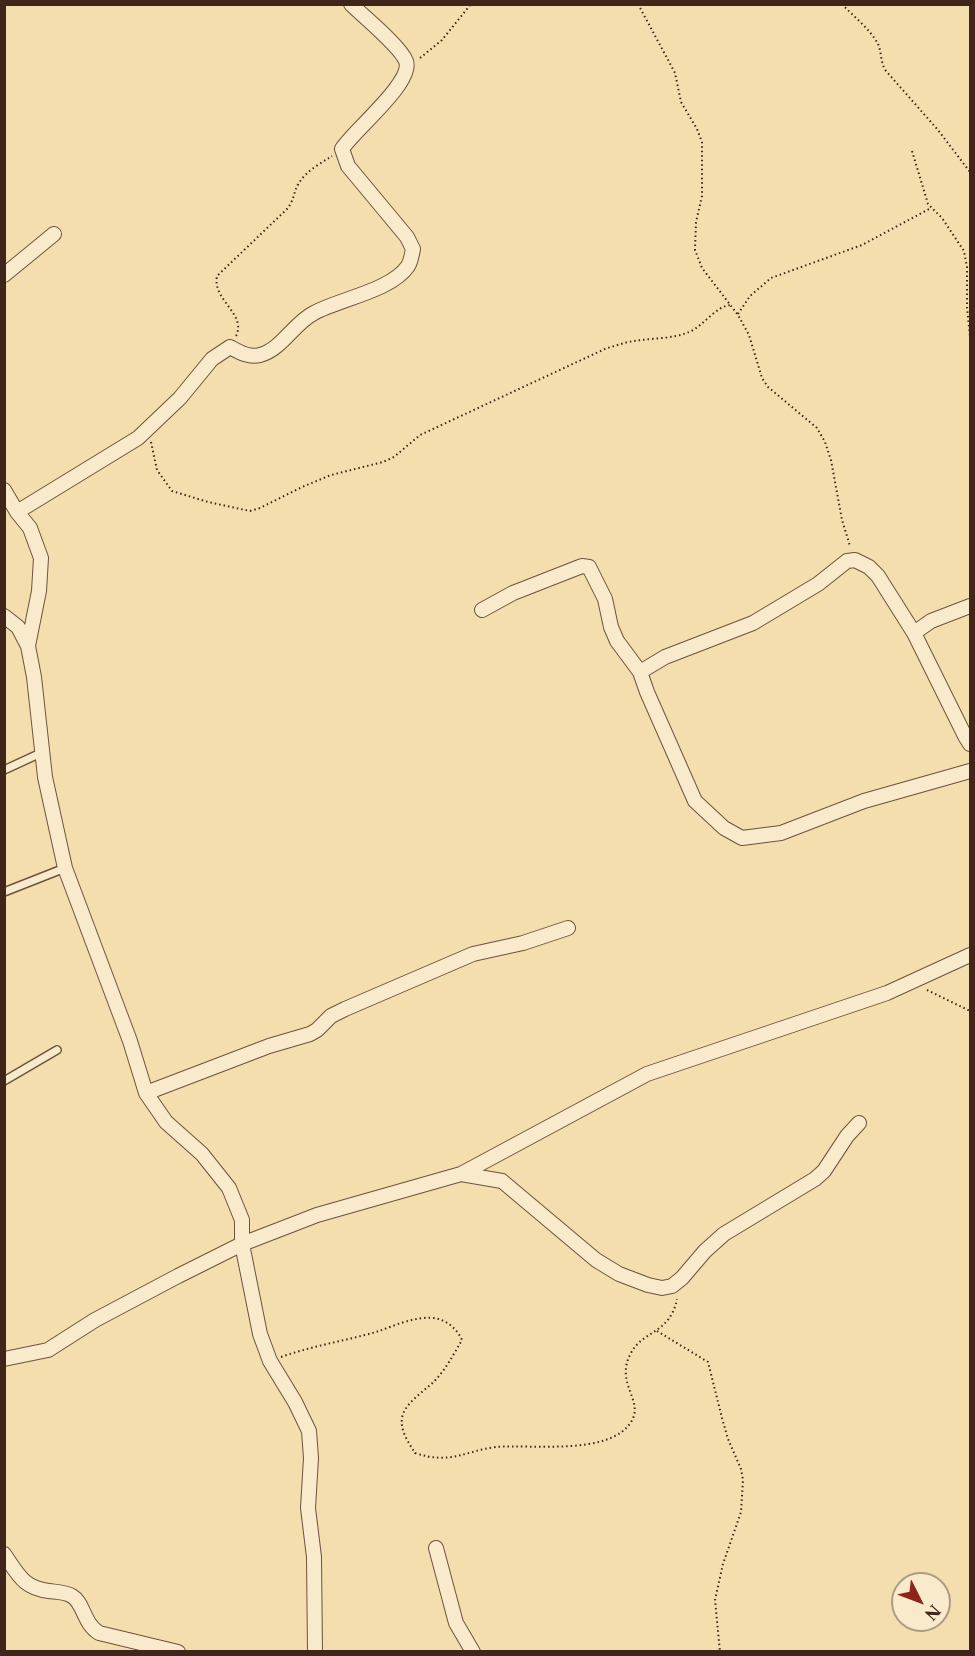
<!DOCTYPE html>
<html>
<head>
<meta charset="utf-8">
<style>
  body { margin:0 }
  #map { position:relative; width:975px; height:1656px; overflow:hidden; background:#f4dead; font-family:"Libre Caslon Text",serif }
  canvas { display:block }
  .frame { position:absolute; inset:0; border:6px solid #3f251a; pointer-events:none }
  .north { position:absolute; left:891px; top:1572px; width:60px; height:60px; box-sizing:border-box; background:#f8eaca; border:2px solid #ae9b84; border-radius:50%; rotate:132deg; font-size:16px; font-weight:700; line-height:24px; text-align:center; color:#3f251a }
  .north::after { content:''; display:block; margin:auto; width:21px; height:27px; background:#8f2418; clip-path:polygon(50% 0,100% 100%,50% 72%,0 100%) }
</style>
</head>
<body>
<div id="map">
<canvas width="975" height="1656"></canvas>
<div class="frame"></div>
<div class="north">N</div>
</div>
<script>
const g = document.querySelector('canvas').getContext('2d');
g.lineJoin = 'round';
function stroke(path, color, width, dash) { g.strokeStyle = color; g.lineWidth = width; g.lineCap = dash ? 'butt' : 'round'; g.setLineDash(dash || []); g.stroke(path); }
const service = new Path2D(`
  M4 770 43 752
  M4 892 65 868
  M4 1081 57 1050`);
const minor = new Path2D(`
  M4 275 54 234
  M4 490 17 512 30 528 41 558 39 591 28 646 34 677 45 777 65 868 130 1041 146 1093 166 1122 202 1154 229 1188 242 1220V1244L260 1334 270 1361 295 1402 309 1431 311 1458 308 1508 314 1557 315 1652
  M17 512 138 438 180 398 212 359 230 347C239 352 249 358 260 355 282 349 294 323 314 313 339 299 391 291 408 266 411 261 412 254 413 249L407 237 348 166 342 149C353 131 414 82 406 61 400 46 364 17 351 4
  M482 610 513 593 582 566 589 567 605 599 611 627 617 641 640 672 647 692 695 801 724 828 742 838 781 833 864 801 970 771
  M4 616 18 627 28 646
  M914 633 931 621 970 606
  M640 672 665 657 753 623 818 584 847 561 855 560 869 567 878 576 914 633 965 736 970 744
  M146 1093 269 1046 310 1034 317 1030 331 1016 345 1009 473 954 523 943 568 928
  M461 1174 502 1181 596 1260 619 1274 648 1285 662 1288 672 1286 682 1278 705 1251 724 1234 815 1179 824 1171 847 1136 859 1123
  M4 1359 48 1350 95 1320 178 1276 242 1244 317 1215 461 1174 647 1074 887 993 970 955
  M436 1548 456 1623 473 1652
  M4 1554C18 1574 23 1588 49 1591 56 1592 66 1592 72 1596 84 1603 83 1623 99 1633L178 1652`);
stroke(service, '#6c533f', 10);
stroke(minor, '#6c533f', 16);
stroke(new Path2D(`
  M638 4 675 73 681 102 697 129 702 142V196L696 222 695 250 702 268 738 315 749 335 762 378 768 387 817 428 825 442 831 460 842 520 850 546
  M842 4C854 17 870 29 878 44 882 53 880 62 886 71L938 130 970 172
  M420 58 442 40 471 4
  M912 151 928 204 942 218 964 251 967 267V307L970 337
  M738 314 750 296 771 278 862 245 931 208
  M236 336C247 314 212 300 217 276L287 209C295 199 293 192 299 183 306 171 321 163 332 156
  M151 442 157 470 172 491 208 502 250 511 260 508 302 487 331 475 383 462 394 457 420 435 607 348C616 346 625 342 634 341 652 338 673 339 689 332 704 326 716 305 732 305
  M927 990 970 1011
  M657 1331 708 1362 722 1418 728 1439 741 1469 743 1480 741 1512 723 1564 715 1600 720 1652
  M281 1357C312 1346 344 1341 376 1332 394 1326 414 1316 434 1318 447 1320 457 1329 462 1340 455 1352 448 1365 439 1376 430 1388 404 1402 402 1418 400 1431 409 1443 415 1453 451 1465 464 1451 496 1447 531 1444 610 1456 631 1422 645 1401 614 1383 631 1353 643 1330 670 1334 677 1299`), '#3f251a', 2, [1.5, 3]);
stroke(service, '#f8eaca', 7);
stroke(minor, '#f8eaca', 14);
</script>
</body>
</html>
